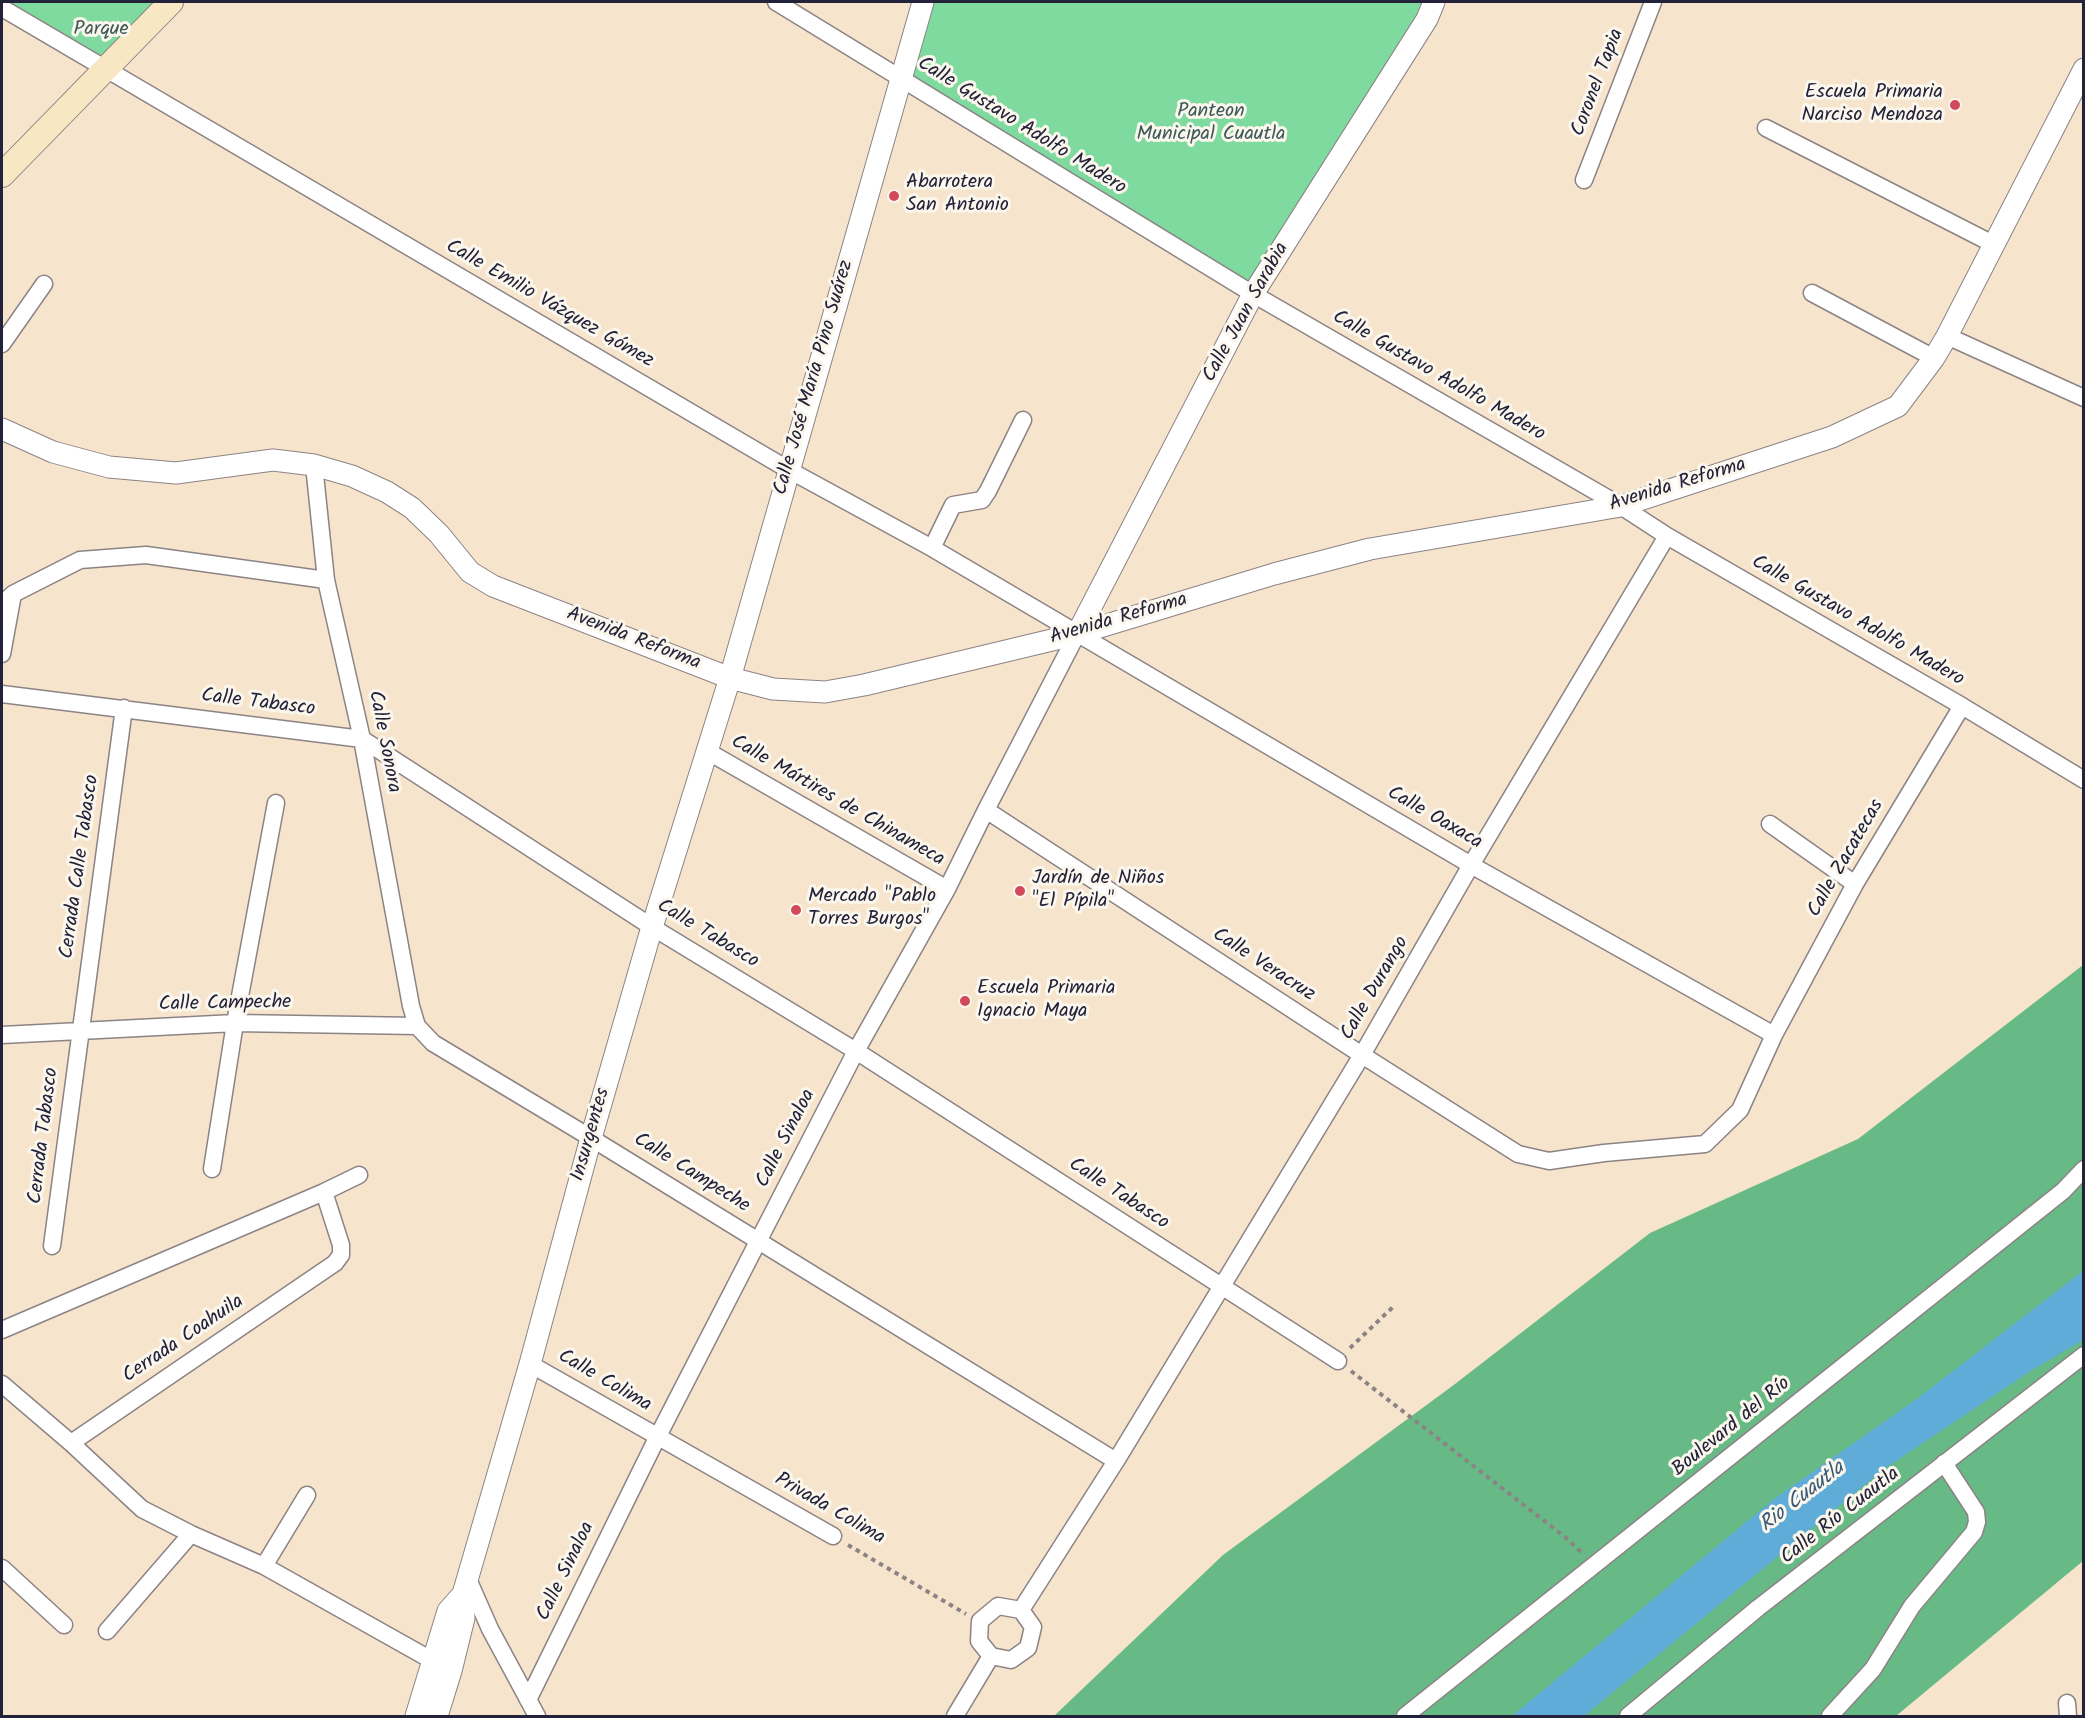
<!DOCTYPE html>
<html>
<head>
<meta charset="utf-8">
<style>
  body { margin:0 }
  #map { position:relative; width:2085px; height:1718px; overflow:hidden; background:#f7e4cd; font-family:Kalam,sans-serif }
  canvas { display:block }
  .frame { position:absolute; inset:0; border:3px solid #22223b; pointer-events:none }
</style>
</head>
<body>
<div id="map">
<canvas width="2085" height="1718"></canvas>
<div class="frame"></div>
</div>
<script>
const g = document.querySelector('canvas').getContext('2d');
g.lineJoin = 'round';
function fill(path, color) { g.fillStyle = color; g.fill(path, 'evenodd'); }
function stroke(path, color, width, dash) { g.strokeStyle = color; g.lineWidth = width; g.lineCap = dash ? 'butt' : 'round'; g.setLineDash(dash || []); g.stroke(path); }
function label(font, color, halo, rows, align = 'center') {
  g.font = font + ' Kalam,sans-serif'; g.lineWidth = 6; g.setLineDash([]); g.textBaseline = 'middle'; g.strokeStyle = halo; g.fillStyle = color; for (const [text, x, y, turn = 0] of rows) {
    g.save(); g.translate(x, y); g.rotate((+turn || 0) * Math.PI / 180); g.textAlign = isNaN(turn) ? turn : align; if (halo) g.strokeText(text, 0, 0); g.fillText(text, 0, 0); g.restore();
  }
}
fill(new Path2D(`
  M2 2H171L106 68Z
  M923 2H1434L1253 294 901 78Z`), '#7fdaa0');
fill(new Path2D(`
  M2083 965V1561L1896 1716H1054L1223 1555 1455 1384 1650 1233 1858 1139Z`), '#67ba86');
fill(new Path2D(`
  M2083 1271V1340L2032 1370 1884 1469 1584 1716H1512L1774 1499 1918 1398Z`), '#5eacd7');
const minor = new Path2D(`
  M776 2 1253 294 1621 506 1667 536 1962 706 2084 780
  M2 8 789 470 932 548 1471 865 1774 1035
  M1766 128 1993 244
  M1584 180 1653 2
  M1812 293 1934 358
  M1947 336 2084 398
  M2 344 44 284
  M314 465 326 580 362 739 411 1006 417 1026 433 1043 591 1138 1116 1461
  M932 548 953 505 982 500 988 491 1023 420
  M2 604 13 594 80 560 146 555 326 580
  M2 654 13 594
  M2 694 362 739 652 927 856 1051 1338 1361
  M707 751 947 889
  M986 810 1362 1055 1518 1154 1549 1161 1604 1153 1705 1144 1740 1110 1774 1035 1855 884 1962 706
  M1770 824 1855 884
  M2 1035 235 1023 417 1026
  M212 1169 235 1023 276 803
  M52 1246 124 708
  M2 1330 324 1192 359 1175
  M530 1364 833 1536
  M2 1384 71 1443 142 1509 191 1534 264 1566 442 1666
  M71 1443 335 1263 341 1255V1245L324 1192
  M264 1566 307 1495
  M2 1568 64 1625
  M468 1579 490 1629 537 1716
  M998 1606 1021 1610 1033 1627 1028 1648 1011 1660 991 1656 979 1641 980 1621Z
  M1021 1610 1116 1461 1362 1055 1471 865 1667 536
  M107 1631 191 1534
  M528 1700 658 1436 856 1051 947 889 986 810 1077 634
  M2067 1703 2068 1716
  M955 1716 991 1656
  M1405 1716 2063 1191 2084 1169
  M1628 1716 1758 1608 2084 1355
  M1830 1716 1873 1669 1912 1606 1974 1532 1977 1522 1976 1512 1944 1463`);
const tertiary = new Path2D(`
  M2 429 53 452 109 467 176 473 273 460 314 465 352 476 387 492 412 508 439 534 470 572 493 586 730 678 773 689 825 692 864 685 1077 634 1274 574 1370 549 1621 506 1832 437 1898 406 1934 358 1947 336 2084 69
  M1077 634 1253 294 1427 19 1434 2
  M416 1716 448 1611 463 1594
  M437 1716 451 1671 464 1618 463 1594 530 1364 591 1138 652 927 730 678 923 2`);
const secondary = new Path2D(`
  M2 175 171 2`);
stroke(minor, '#8c8384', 19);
stroke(tertiary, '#8c8384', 23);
stroke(secondary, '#8c8384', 26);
stroke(new Path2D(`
  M1350 1348 1395 1305
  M1351 1371 1565 1537 1583 1554
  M848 1545 966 1614`), '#8c8384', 4, [4.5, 4.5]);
stroke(minor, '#fff', 16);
stroke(tertiary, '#fff', 21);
stroke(secondary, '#f7e8c3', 24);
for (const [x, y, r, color] of [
  [1955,105,6,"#d1495b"],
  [894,196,6,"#d1495b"],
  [1020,891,6,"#d1495b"],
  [796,910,6,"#d1495b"],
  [965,1001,6,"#d1495b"]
]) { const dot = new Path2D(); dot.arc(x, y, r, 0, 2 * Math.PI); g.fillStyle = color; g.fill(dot); stroke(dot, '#fbf7ec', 2); }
label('20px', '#3e5959', '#fbf7ec', [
  ["Parque",101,31],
  ["Panteon",1211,113],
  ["Municipal Cuautla",1211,136]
]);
label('20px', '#22223b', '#fbf7ec', [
  ["Coronel Tapia",1599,83,-69],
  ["Calle Gustavo Adolfo Madero",1021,127,32],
  ["Calle Emilio Vázquez Gómez",549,305,30],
  ["Calle Juan Sarabia",1247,313,-61],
  ["Calle Gustavo Adolfo Madero",1438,377,30],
  ["Calle José María Pino Suárez",815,378,-74],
  ["Avenida Reforma",1678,486,-17],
  ["Avenida Reforma",1119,620,-16],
  ["Calle Gustavo Adolfo Madero",1857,622,30],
  ["Avenida Reforma",633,640,21],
  ["Calle Tabasco",258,704,7],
  ["Calle Sonora",383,742,79],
  ["Calle Mártires de Chinameca",837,802,30],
  ["Calle Oaxaca",1434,819,30],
  ["Calle Zacatecas",1847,859,-60],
  ["Cerrada Calle Tabasco",81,867,-82],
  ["Calle Tabasco",707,935,31],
  ["Calle Veracruz",1263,966,33],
  ["Calle Durango",1376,989,-60],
  ["Calle Campeche",225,1005,-1],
  ["Insurgentes",592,1135,-74],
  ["Cerrada Tabasco",45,1136,-83],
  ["Calle Sinaloa",787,1139,-63],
  ["Calle Campeche",691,1174,32],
  ["Calle Tabasco",1118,1195,33],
  ["Cerrada Coahuila",184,1340,-34],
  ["Calle Colima",604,1382,30],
  ["Boulevard del Río",1732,1428,-39],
  ["Privada Colima",829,1510,30],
  ["Calle Río Cuautla",1841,1517,-38],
  ["Calle Sinaloa",567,1572,-64]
]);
label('20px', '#22223b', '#fbf7ec', [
  ["Escuela Primaria",1943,94,"right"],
  ["Narciso Mendoza",1943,117,"right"],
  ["Abarrotera",906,184],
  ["San Antonio",906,207],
  ["Jardín de Niños",1032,880],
  ["\"El Pípila\"",1032,903],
  ["Mercado \"Pablo",808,898],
  ["Torres Burgos\"",808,921],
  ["Escuela Primaria",977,990],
  ["Ignacio Maya",977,1013]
], 'left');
label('italic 21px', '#3a5979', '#fbf7ec', [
  ["Rio Cuautla",1803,1498,-38]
]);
</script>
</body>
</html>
